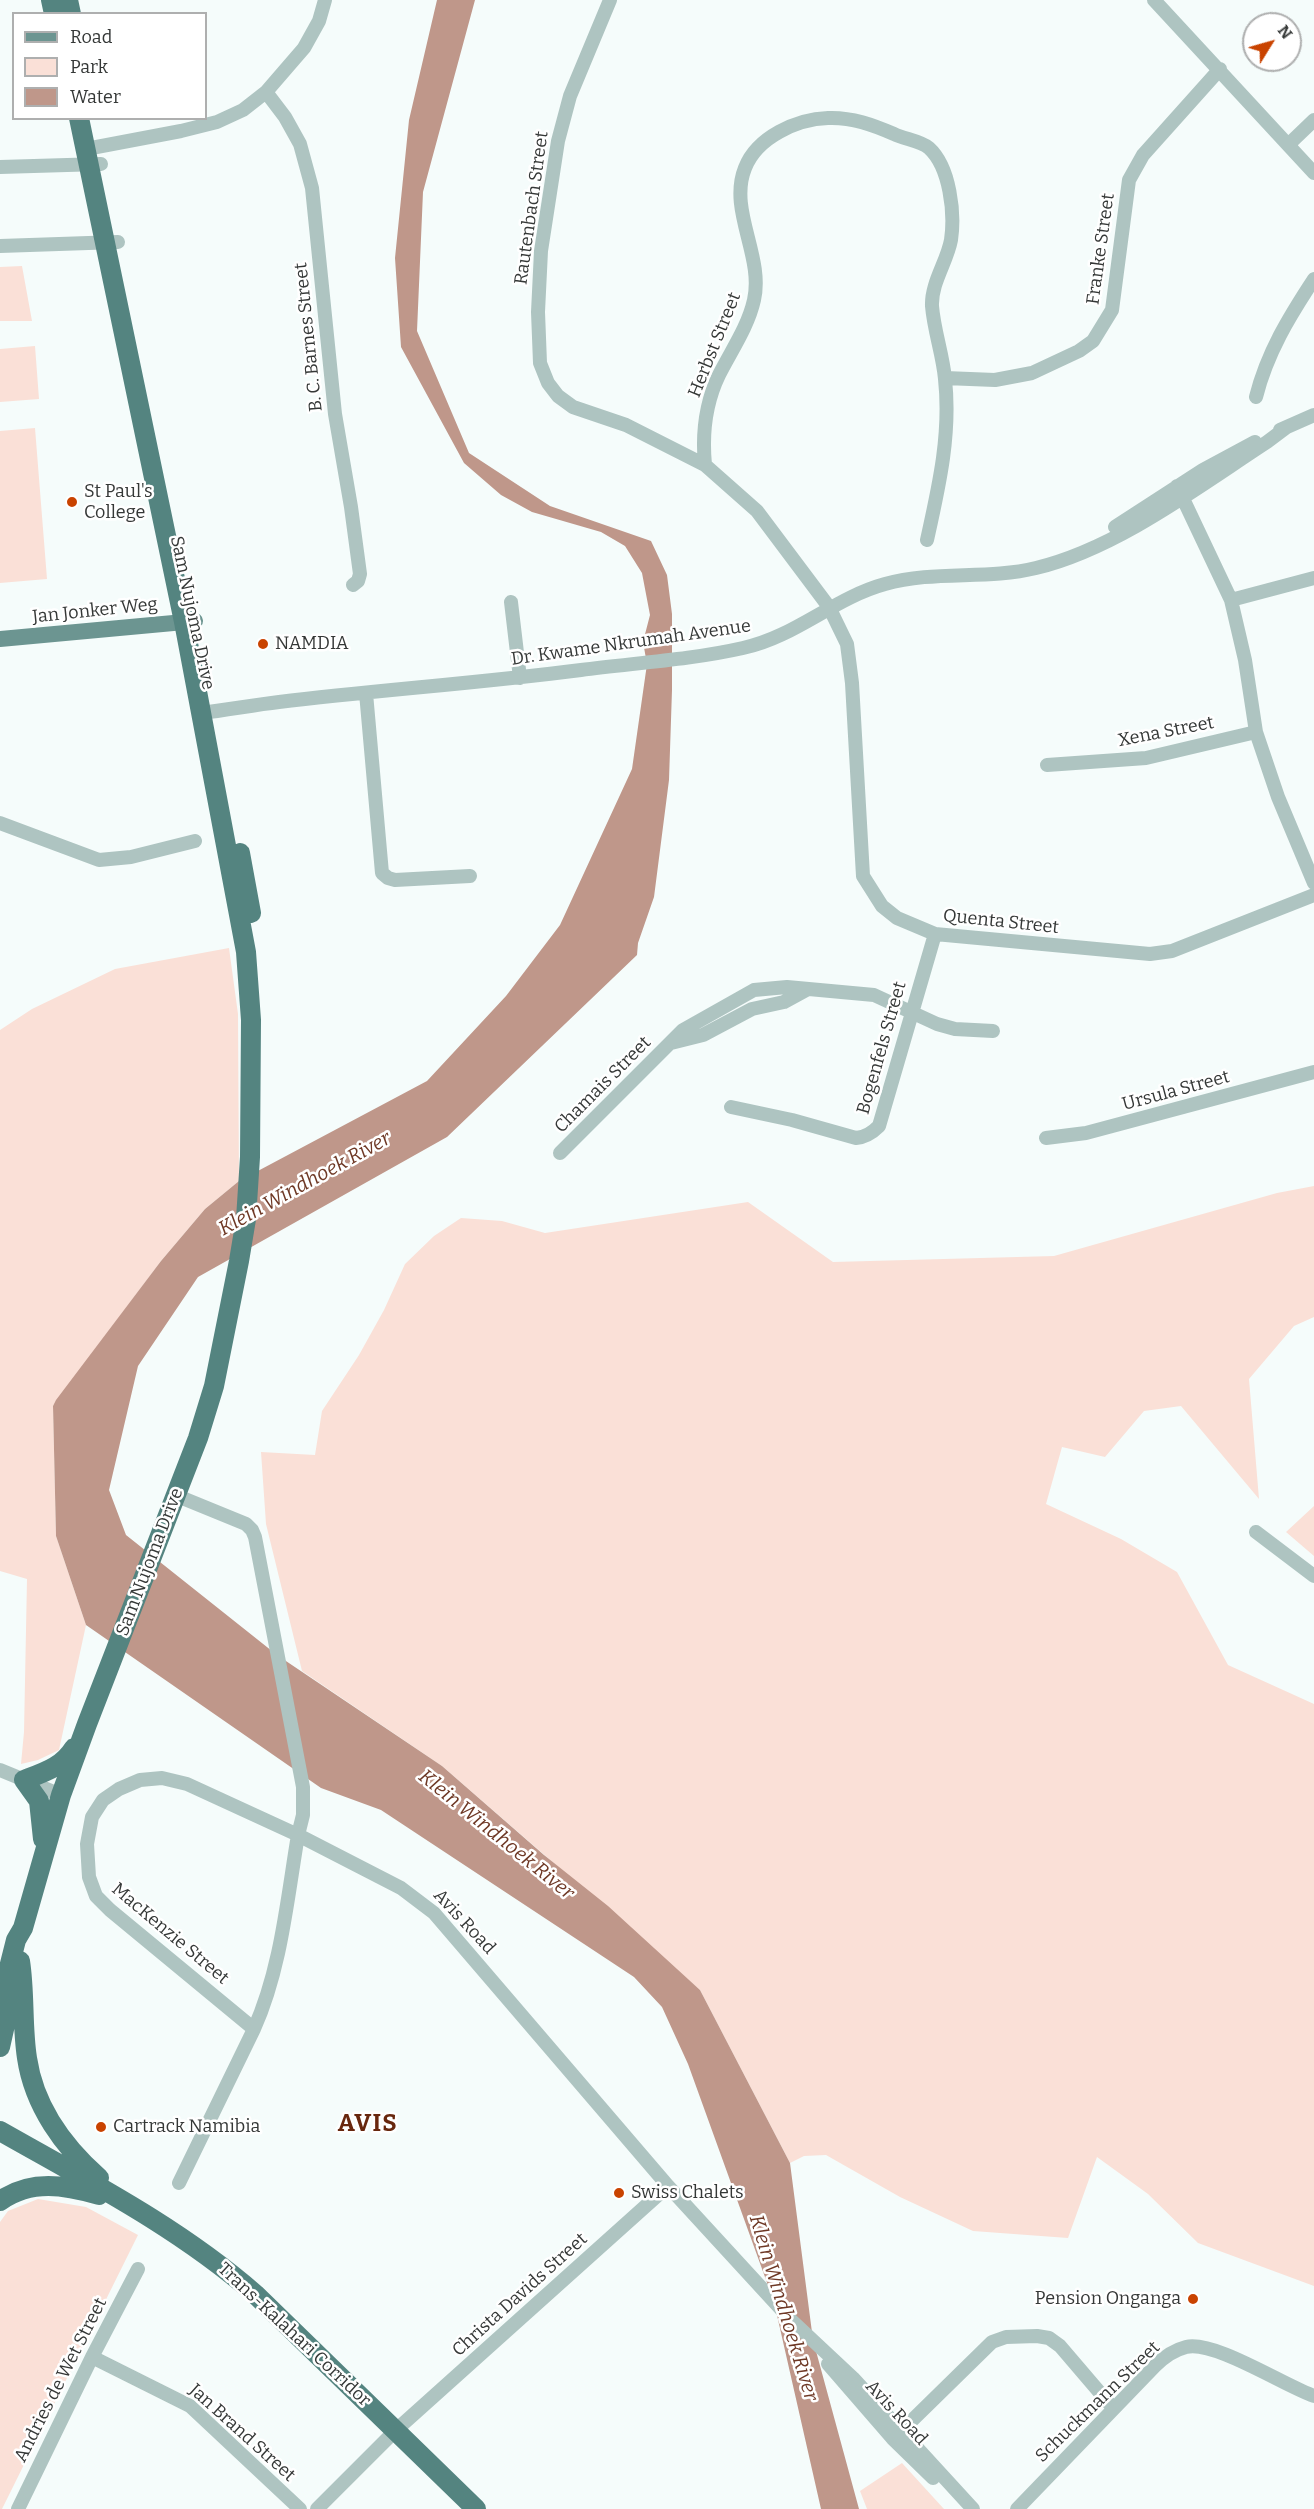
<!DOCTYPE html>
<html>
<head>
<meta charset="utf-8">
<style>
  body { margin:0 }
  #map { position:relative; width:1314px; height:2509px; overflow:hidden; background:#f5fcfb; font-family:Bitter,serif }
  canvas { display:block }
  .legend { position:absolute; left:12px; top:12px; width:195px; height:108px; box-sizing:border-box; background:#fff; border:2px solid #aeafaf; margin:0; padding:8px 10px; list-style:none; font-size:18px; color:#353837 }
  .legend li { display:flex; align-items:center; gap:12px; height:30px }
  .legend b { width:30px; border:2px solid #aeafaf }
  .north { position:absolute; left:1242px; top:12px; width:60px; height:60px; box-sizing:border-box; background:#fff; border:2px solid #aeafaf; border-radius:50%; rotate:53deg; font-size:16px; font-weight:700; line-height:24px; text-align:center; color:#353837 }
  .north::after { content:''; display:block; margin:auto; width:21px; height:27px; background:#c94300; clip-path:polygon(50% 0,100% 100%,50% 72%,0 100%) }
</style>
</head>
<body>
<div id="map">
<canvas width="1314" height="2509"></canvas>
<ul class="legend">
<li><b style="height:8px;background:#6c9591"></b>Road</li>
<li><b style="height:16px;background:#fae0d7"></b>Park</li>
<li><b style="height:16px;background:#bf978a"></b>Water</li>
</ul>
<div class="north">N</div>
</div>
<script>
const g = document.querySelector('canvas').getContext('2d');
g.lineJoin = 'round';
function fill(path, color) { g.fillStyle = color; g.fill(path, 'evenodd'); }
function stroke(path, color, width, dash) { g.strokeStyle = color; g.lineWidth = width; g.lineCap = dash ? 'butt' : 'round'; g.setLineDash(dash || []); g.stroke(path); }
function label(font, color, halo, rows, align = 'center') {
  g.font = font + ' Bitter,serif'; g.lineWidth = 5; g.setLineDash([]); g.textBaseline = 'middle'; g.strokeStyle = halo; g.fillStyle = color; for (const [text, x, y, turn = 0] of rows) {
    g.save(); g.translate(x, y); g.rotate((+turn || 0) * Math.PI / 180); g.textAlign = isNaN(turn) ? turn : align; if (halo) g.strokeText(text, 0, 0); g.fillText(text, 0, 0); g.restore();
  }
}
fill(new Path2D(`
  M22 266 32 321H0V267Z
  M35 346 39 399 0 402V349Z
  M35 428 47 579 0 583V431Z
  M229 948 238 1014 239 1181 205 1209 161 1261 53 1406 56 1536 86 1625 59 1750 38 1760 21 1764 24 1732 27 1579 0 1571V1030L32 1009 115 969Z
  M1314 1186V1317L1294 1326 1249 1379 1259 1499 1181 1406 1144 1411 1105 1457 1062 1447 1046 1504 1121 1539 1177 1572 1228 1665 1314 1704V2286L1198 2243 1148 2194 1097 2157 1068 2238 973 2231 900 2197 826 2155 804 2156 790 2163 700 1990 442 1766 302 1671 266 1524 261 1452 315 1455 322 1411 359 1355 384 1310 405 1264 434 1236 461 1218 502 1221 545 1233 748 1202 833 1262 1054 1256 1277 1193Z
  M1314 1506V1556L1286 1532Z
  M38 2199 86 2207 138 2235 2 2509H0V2222L8 2211Z
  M902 2463 944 2509H867L860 2491Z`), '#fae0d7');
fill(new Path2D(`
  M437 0H475L423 192 417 331 469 453 550 506 651 541 667 575 672 614V690L669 780 654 897 638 943 637 955 447 1137 198 1277 138 1366 109 1490 126 1535 277 1655 442 1766 544 1855 608 1906 700 1990 790 2163 813 2340 859 2509H821L774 2302 688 2064 662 2007 634 1977 381 1810 321 1788 86 1625 56 1536 53 1406 56 1400 161 1261 205 1209 239 1181 427 1081 506 996 560 925 632 769 647 664 643 642 650 615 642 573 625 546 601 532 532 512 501 495 464 463 401 347 395 258 409 120Z`), '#bf978a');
stroke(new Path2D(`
  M610 0 570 96 558 141 541 251 538 312 540 363 548 383 558 396 573 407 626 425 705 465 757 511 829 607 847 644 852 683 863 876 882 906 897 918 935 934 1150 954 1172 951 1314 895
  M1154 0 1314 173
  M266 92 285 117 300 144 312 188 335 414 351 507 360 574 358 581 353 585
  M1288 145 1314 120
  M86 149 181 131 217 122 243 110 266 92 304 48 319 21 325 0
  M0 167 101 164
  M0 246 118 242
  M945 378 995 380 1032 373 1079 351 1093 341 1112 310 1129 180 1143 155 1220 69
  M1256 397C1267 353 1289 317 1314 279
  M1280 430 1314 415
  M705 465C702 434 705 404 719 375 731 351 748 327 754 300 764 256 728 210 745 168 757 137 797 119 828 118 852 117 873 125 894 134 904 139 921 141 929 148 950 167 955 213 951 240 947 262 931 283 932 306 934 331 943 355 945 379 951 434 939 486 927 540
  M1177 486 1231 600 1245 660 1256 732 1278 797 1314 883
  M1115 527 1203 470 1255 442
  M1231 600 1314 578
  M511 602 520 678
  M366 693 382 873 388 878 395 880 470 876
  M201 713C227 710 253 705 279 702 379 690 480 683 581 670 634 663 690 660 743 648 795 637 834 598 885 584 934 570 987 580 1036 568 1116 549 1198 487 1267 442L1287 427
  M1047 765 1146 758 1256 732
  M0 823 99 860 131 857 195 841
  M671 1043 703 1035 752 1009 784 1002 806 990
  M731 1107 792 1120 856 1138C866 1137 872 1133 879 1126L935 934
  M1046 1138 1086 1133 1314 1072
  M560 1153 683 1030 754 990 787 987 874 995 937 1024 955 1029 993 1031
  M175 1495 246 1524 252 1530 255 1537 303 1787V1815L298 1835 401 1888 434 1913 668 2186 791 2320 853 2378 973 2509
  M1256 1532 1314 1576
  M0 1770 61 1795
  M179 2183 254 2029C281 1969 287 1900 298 1835L187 1784 162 1778 140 1780 119 1789 103 1800 92 1817 87 1844 89 1877 96 1896 110 1910 254 2029
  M92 2357 190 2406 300 2509
  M828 2364 893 2439 933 2478
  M893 2439 992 2342 1006 2337 1037 2336 1049 2338 1060 2346 1113 2408
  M18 2509 92 2357 138 2269
  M317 2509 395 2431 668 2186
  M1017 2509 1155 2366C1163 2358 1174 2350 1186 2347 1214 2340 1283 2385 1314 2396`), '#aec4c1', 14);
stroke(new Path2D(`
  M0 639 195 621`), '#6c9591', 16);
stroke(new Path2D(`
  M51 0 54 14
  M68 0 71 14
  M240 853 251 913
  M43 1839 39 1801 24 1780C45 1772 62 1767 74 1748
  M20 1961C25 1993 22 2026 27 2058 34 2106 64 2147 99 2178
  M0 2003 16 1940 23 1928 61 1795 87 1724 198 1438 214 1386 239 1261 246 1219 250 1157 251 1020 246 952 184 622 79 118
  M0 2047 13 1989
  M0 2131C88 2181 178 2227 255 2294L476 2509
  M0 2201C31 2179 65 2185 99 2195`), '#548480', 20);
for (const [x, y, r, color] of [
  [72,502,6,"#c94300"],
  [263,644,6,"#c94300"],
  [101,2127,6,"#c94300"],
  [619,2193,6,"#c94300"],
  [1193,2299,6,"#c94300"]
]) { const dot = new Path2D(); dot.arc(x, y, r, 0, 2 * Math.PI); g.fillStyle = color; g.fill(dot); stroke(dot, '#fff', 2); }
label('18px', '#353837', '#fff', [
  ["Rautenbach Street",532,208,-82],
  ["Franke Street",1101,249,-82],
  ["B. C. Barnes Street",309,337,-96],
  ["Herbst Street",715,345,-68],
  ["Jan Jonker Weg",95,611,-6],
  ["Sam Nujoma Drive",192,613,78],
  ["Dr. Kwame Nkrumah Avenue",631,643,-8],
  ["Xena Street",1166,732,-11],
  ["Quenta Street",1001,922,6],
  ["Bogenfels Street",882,1048,-74],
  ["Chamais Street",603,1085,-45],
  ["Ursula Street",1176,1091,-15],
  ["Sam Nujoma Drive",150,1562,-69],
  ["Avis Road",464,1922,47],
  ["MacKenzie Street",170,1934,40],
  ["Christa Davids Street",520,2295,-42],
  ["Trans-Kalahari Corridor",294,2335,43],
  ["Andries de Wet Street",61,2380,-63],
  ["Schuckmann Street",1098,2402,-44],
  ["Avis Road",896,2413,47],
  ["Jan Brand Street",242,2433,42]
]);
label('18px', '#353837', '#fff', [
  ["St Paul's",84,492],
  ["College",84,513],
  ["NAMDIA",275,644],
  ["Cartrack Namibia",113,2127],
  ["Swiss Chalets",631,2193],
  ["Pension Onganga",1181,2299,"right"]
], 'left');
label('italic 20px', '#6e3825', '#fff', [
  ["Klein Windhoek River",305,1184,-29],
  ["Klein Windhoek River",496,1835,39],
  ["Klein Windhoek River",783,2308,73]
]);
g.letterSpacing = '1.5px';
label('bold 24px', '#68270e', '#fff', [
  ["AVIS",368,2124]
]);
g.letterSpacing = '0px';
</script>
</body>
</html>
